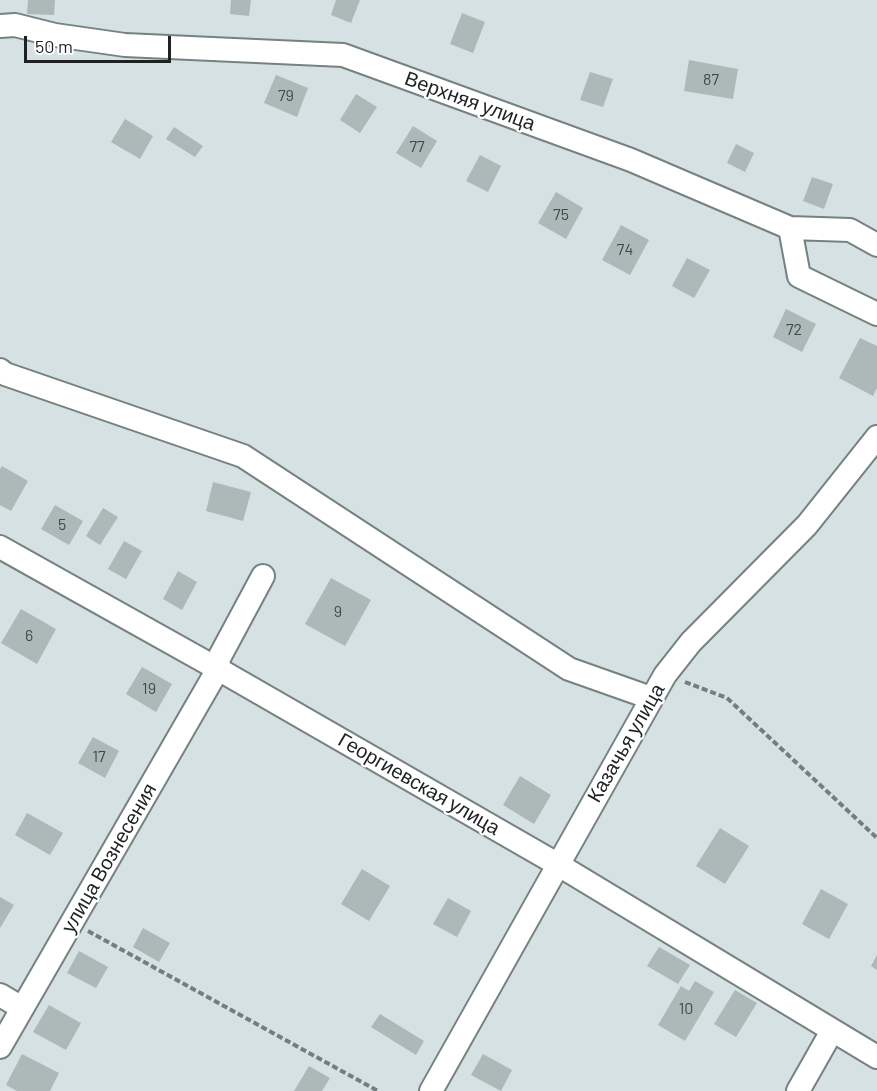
<!DOCTYPE html>
<html>
<head>
<meta charset="utf-8">
<style>
  body { margin:0 }
  #map { position:relative; width:877px; height:1091px; overflow:hidden; background:#d5e1e2; font-family:Barlow,sans-serif }
  canvas { display:block }
  .scale { position:absolute; left:24px; top:36px; width:147px; height:27px; box-sizing:border-box; border:3px solid #1e2223; border-top:0; padding-left:8px; font-size:18px; line-height:21px; white-space:nowrap; color:#1e2223; -webkit-text-stroke:4px #fff; paint-order:stroke }
</style>
</head>
<body>
<div id="map">
<canvas width="877" height="1091"></canvas>
<div class="scale">50 m</div>
</div>
<script>
const g = document.querySelector('canvas').getContext('2d');
g.lineJoin = 'round';
function fill(path, color) { g.fillStyle = color; g.fill(path, 'evenodd'); }
function stroke(path, color, width, dash) { g.strokeStyle = color; g.lineWidth = width; g.lineCap = dash ? 'butt' : 'round'; g.setLineDash(dash || []); g.stroke(path); }
function label(font, color, halo, rows, align = 'center') {
  g.font = font + ' Barlow,sans-serif'; g.lineWidth = 4.5; g.setLineDash([]); g.textBaseline = 'middle'; g.strokeStyle = halo; g.fillStyle = color; for (const [text, x, y, turn = 0] of rows) {
    g.save(); g.translate(x, y); g.rotate((+turn || 0) * Math.PI / 180); g.textAlign = isNaN(turn) ? turn : align; if (halo) g.strokeText(text, 0, 0); g.fillText(text, 0, 0); g.restore();
  }
}
fill(new Path2D(`
  M28 0H55L54 15 27 14Z
  M231 0H251L249 16 230 14Z
  M336 0H360L351 23 331 15Z
  M462 13 485 22 473 53 450 44Z
  M689 60 738 69 733 99 684 91Z
  M590 72 613 79 603 107 580 100Z
  M276 75 308 88 297 117 264 103Z
  M356 94 377 107 360 133 340 120Z
  M125 119 153 136 140 159 111 142Z
  M413 126 437 141 421 168 396 153Z
  M174 127 203 146 195 157 166 139Z
  M736 144 754 153 745 172 727 163Z
  M480 155 501 166 488 192 466 181Z
  M812 177 833 184 824 209 803 201Z
  M556 192 583 208 566 239 538 223Z
  M621 225 649 240 630 275 602 260Z
  M687 258 710 270 694 298 672 286Z
  M786 309 816 324 802 352 773 337Z
  M860 338 877 346V388L873 396 839 378Z
  M2 466 28 481 11 511 0 505V469Z
  M213 482 251 492 243 521 206 511Z
  M55 505 83 521 69 545 41 529Z
  M103 508 118 517 100 545 86 536Z
  M124 541 142 551 126 579 108 569Z
  M178 571 197 582 182 610 163 599Z
  M331 578 371 600 345 646 305 624Z
  M21 609 56 629 37 664 1 643Z
  M142 667 172 684 156 712 126 694Z
  M93 737 119 751 105 778 78 763Z
  M520 776 551 795 534 824 503 805Z
  M27 813 63 833 50 855 15 835Z
  M720 828 749 846 725 884 696 866Z
  M362 869 390 886 369 921 341 904Z
  M821 889 848 904 829 939 802 924Z
  M0 897 14 905 0 928Z
  M448 898 471 911 457 937 433 924Z
  M143 928 170 943 159 962 133 947Z
  M659 947 690 965 678 984 647 966Z
  M79 951 108 967 96 988 67 973Z
  M877 955V970L871 966Z
  M695 981 714 992 685 1041 658 1025 681 986 689 991Z
  M735 990 757 1003 736 1037 714 1024Z
  M49 1005 81 1023 66 1050 33 1032Z
  M380 1014 424 1041 416 1055 371 1027Z
  M22 1054 59 1073 50 1091H17L6 1085Z
  M483 1054 512 1070 501 1091 471 1075Z
  M309 1066 330 1078 322 1091H294Z`), '#adb8b9');
const minor = new Path2D(`
  M0 26 15 25 55 35 125 45 343 55 631 160 790 228 799 276 877 314
  M790 228 850 230 877 245
  M0 370 5 374 243 456 569 669 651 698
  M0 547 218 669 557 864 877 1057
  M0 995 22 1008
  M0 1047 218 669 219 658 263 576
  M431 1091 665 675 691 642 807 525 877 437
  M798 1091 832 1031`);
stroke(minor, '#768181', 26);
stroke(new Path2D(`
  M685 682 727 698 877 838
  M88 931 378 1091`), '#757d7e', 4, [6, 3]);
stroke(minor, '#fff', 22);
label('16px', '#424848', null, [
  ["87",711,80],
  ["79",286,96],
  ["77",417,147],
  ["75",561,215],
  ["74",625,250],
  ["72",794,330],
  ["5",62,525],
  ["9",338,612],
  ["6",29,636],
  ["19",149,689],
  ["17",99,757],
  ["10",686,1009]
]);
label('20px', '#1e2223', '#fff', [
  ["Верхняя улица",470,101,20],
  ["Казачья улица",626,743,-60],
  ["Георгиевская улица",419,784,30],
  ["улица Вознесения",109,858,-60]
]);
</script>
</body>
</html>
